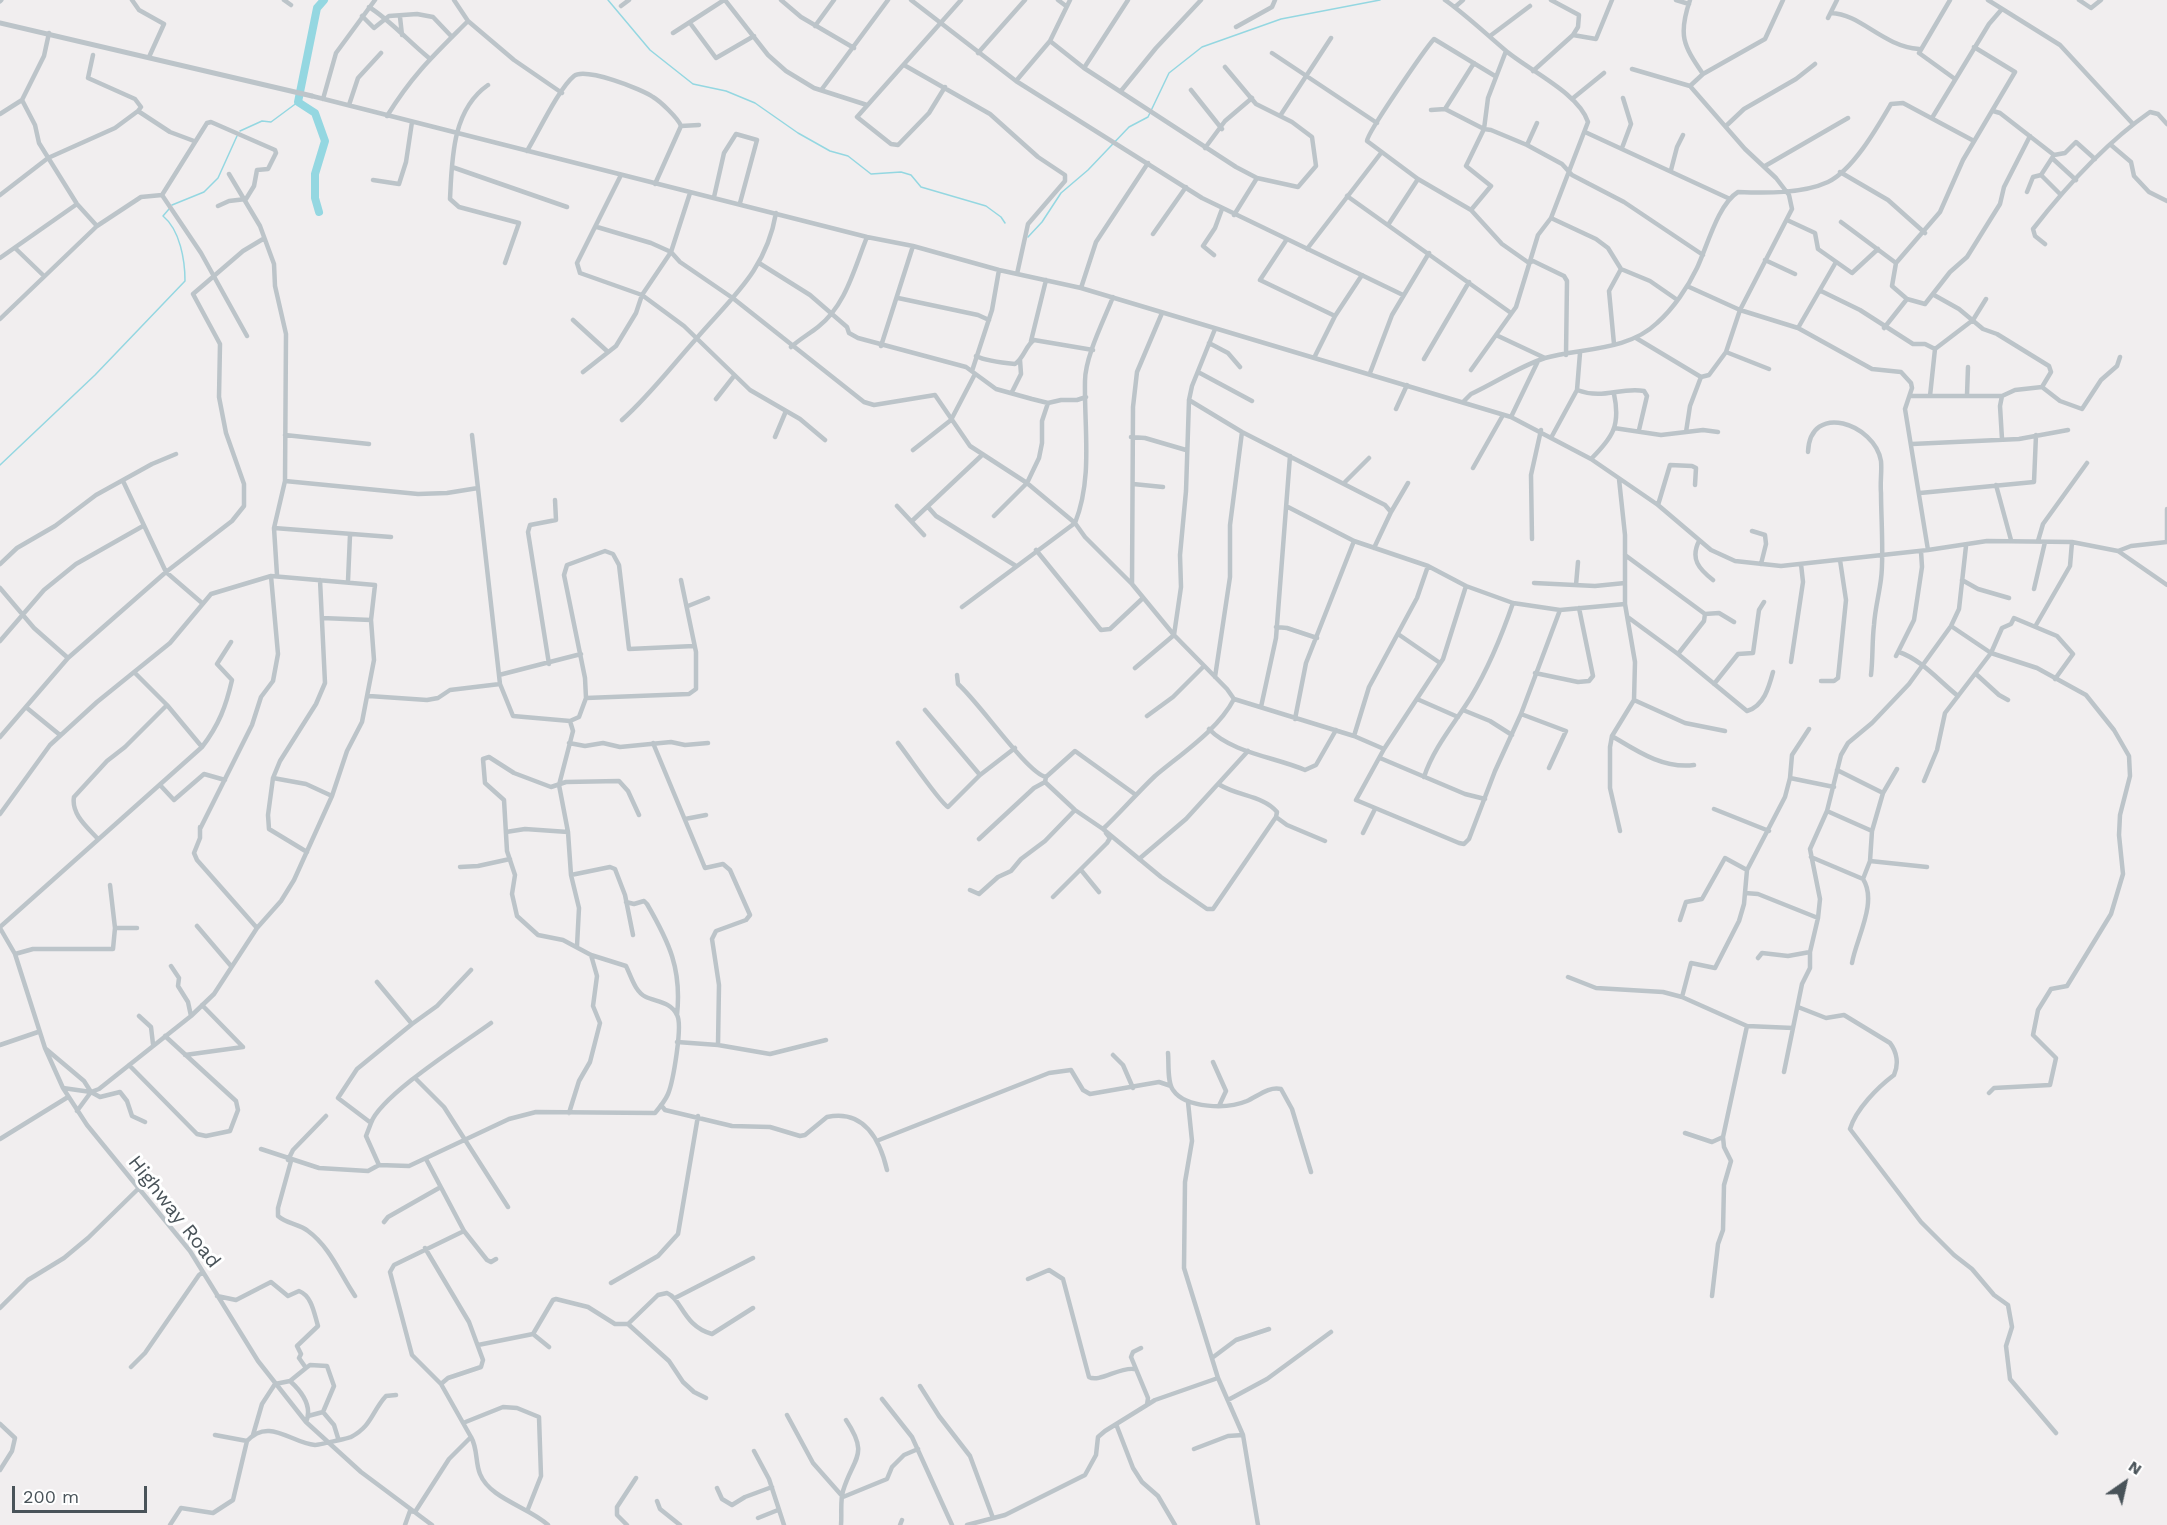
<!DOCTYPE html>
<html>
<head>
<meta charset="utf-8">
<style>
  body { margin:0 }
  #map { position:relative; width:2167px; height:1525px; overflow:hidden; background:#f1eeef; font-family:"Work Sans",sans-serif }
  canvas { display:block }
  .north { position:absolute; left:2095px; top:1453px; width:60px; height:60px; -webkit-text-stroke:4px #fff; paint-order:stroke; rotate:34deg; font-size:16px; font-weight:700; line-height:24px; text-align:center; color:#495359 }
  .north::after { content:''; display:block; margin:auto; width:21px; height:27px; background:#495359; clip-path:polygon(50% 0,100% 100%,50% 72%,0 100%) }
  .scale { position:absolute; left:12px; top:1486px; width:135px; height:27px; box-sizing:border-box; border:3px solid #495359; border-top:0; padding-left:8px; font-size:18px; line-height:21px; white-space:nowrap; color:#495359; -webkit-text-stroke:4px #fff; paint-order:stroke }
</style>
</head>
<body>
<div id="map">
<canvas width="2167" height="1525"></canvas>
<div class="north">N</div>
<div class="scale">200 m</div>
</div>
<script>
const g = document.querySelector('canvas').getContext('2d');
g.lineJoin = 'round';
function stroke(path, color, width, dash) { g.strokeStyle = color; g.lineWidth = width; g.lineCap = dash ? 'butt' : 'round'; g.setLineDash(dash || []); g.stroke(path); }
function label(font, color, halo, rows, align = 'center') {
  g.font = font + ' "Work Sans",sans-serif'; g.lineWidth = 6; g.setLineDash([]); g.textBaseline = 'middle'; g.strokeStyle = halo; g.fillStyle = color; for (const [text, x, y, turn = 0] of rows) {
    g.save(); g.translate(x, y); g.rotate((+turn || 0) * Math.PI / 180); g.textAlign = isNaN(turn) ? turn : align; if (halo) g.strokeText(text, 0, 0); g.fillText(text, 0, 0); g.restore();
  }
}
stroke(new Path2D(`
  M608 0 650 50 693 84 726 91 755 103 798 133 830 151 848 156 871 174 901 172 911 175 921 187 986 206 1001 217 1005 223
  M240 131 262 121 271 122 298 102
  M172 205 204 192 218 178 237 136
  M1028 237 1042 222 1061 193 1088 170 1129 127 1148 117 1169 73 1202 47 1281 19 1380 0
  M0 465 95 375 185 281C185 260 180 230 163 216L169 209`), '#94d7e1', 1.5);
stroke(new Path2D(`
  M319 212 315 198V174L325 141 315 113 298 102 317 8 324 0`), '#94d7e1', 8);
stroke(new Path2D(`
  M132 0 139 10 164 24 149 57
  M284 0 291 5
  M454 0 468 21 514 60 562 93
  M725 0 768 55 786 71 814 88 867 105
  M781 0 801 17 854 48
  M911 0 1016 81 1202 198 1403 295
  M1058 0 1066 6
  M1445 0C1466 15 1485 33 1505 50 1528 70 1579 93 1588 122L1551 218 1538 235 1516 307 1471 370
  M1551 0 1579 15 1578 27 1573 35
  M1676 0 1689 4
  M1690 0C1678 35 1683 45 1703 74
  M1950 0 1919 53 1955 79
  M1988 0 2060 45 2133 124
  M2079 0 2091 8 2101 0
  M621 6 629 0
  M369 7C390 20 408 41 429 58
  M1455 7 1463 0
  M1831 13C1861 14 1882 46 1919 49
  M362 16 374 28 389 16 417 14 433 17 452 37
  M400 17 402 35
  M1828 18 1837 0
  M690 23 716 58 754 36
  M815 26 834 0
  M1236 27 1272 7 1275 0
  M673 33 724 0
  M1490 36 1530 6
  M1050 41 1084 68 1236 167 1257 178 1298 187 1316 166 1312 137 1292 122 1256 104 1225 67
  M978 53 1025 0
  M1272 53 1377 123
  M904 65 990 114 1038 157 1065 175V181L1028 224 1017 274
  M1084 68 1128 0
  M1632 69 1690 86 1745 149 1776 178 1789 195 1792 209 1740 310 1726 352 1709 375 1701 377 1690 406 1686 432
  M1533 71 1573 35 1596 39 1612 0
  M1495 76 1434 39C1425 49 1367 133 1367 141L1418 179 1471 210 1502 244 1529 263 1533 261 1564 276 1567 281 1566 355
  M1016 81 1050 41 1070 0
  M488 85C452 110 452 159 450 199L459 207 519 223 505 263
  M1690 86 1703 74 1765 39 1783 0
  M945 87 929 113 898 145 891 144 857 117 961 0
  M822 89 888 0
  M1191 90 1222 129
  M1121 91 1156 48 1201 0
  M312 96 867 237 913 246 999 270 1081 288 1511 417 1591 459 1658 505 1711 550 1735 561 1781 566 1928 550 1987 541 2072 542 2118 551 2167 585
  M323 99 336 53 375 0
  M1572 99 1604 73
  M22 100 35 125 39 143 77 204 97 226
  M349 105 358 78 381 53
  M1445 109 1484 129 1491 130 1527 145 1562 164 1572 175 1624 202 1703 255
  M1431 110 1445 109 1474 63
  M138 111 170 132 194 141
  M1993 111 2000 113 2054 155 2052 158 2076 180
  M0 114 22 100 44 56 49 33
  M387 116C413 74 434 55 468 21
  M1280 116 1331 38
  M1932 118 1989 24 2002 9
  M1726 126 1744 109 1796 79 1815 64
  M1585 132 1730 199
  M1527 145 1537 123
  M2111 145 2131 162 2134 176 2149 192 2167 201
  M1205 148 1225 121 1252 98
  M1622 148 1631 124 1623 98
  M527 151C538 133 559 88 574 76 585 67 642 89 653 97 660 101 678 118 681 126
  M2054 155 2065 153 2076 142 2095 159
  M1765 166 1848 118
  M452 167 567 207
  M1671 170 1677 147 1683 135
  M1840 172 1888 200 1925 233
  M229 174 260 226 274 264 275 286 286 334 285 481 274 528 277 575
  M621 175 577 263 580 273 642 295 684 326 750 390 800 419 825 440
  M2041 175 2061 195
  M373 180 399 184 406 162 412 122
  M655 184 681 126 699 125
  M2027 192 2033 177 2041 175 2052 158
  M0 195 48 158 115 128 138 111 141 107 135 99 88 78 93 55
  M162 195 201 253 247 336
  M1347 196 1511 313
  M714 197 724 153 736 134 757 140 740 203
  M1471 210 1491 186 1466 166 1484 129 1488 98 1506 51
  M1234 215 1257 178
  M1551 218 1596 239 1608 248 1621 269 1650 281 1676 299
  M1787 220 1815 233 1818 249 1852 273 1878 249
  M1841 222 1896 263 1940 212 1963 160 2015 72 1974 47
  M1388 225 1418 179
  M597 227 651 243 671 252 680 262 734 299 864 402 874 405 935 395 970 446 1027 483 1075 523 1085 537 1132 584 1174 635 1227 689 1234 699 1354 736 1384 749
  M1153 234 1186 187
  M1287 239 1260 280 1335 316
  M2045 244 2035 236 2033 229C2065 188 2107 142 2150 112L2158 114 2167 124
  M15 248 44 276
  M1307 249 1381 153
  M1214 255 1203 246 1215 228 1222 209
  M0 258 77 204
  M1765 260 1795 274
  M759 263 810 295 847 327 849 333 858 338 966 367 996 389 1032 399 1048 403 1061 400H1077L1086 397
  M1896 263 1892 286 1907 299
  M1687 286 1740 310 1798 328 1872 369 1901 372 1911 383 1912 388 1905 409 1928 550
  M1081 288 1096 242 1148 163
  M1821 291 1860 310 1913 344H1925L1935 349
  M1934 295 1959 309 1983 329 1997 334 2049 366 2051 372 2042 387
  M898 298 978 315 989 320
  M0 319 97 226 141 197 162 195 207 123 211 122 275 150 276 153 268 169 257 170 254 186 246 199 229 201 218 206
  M573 320 608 352
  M1798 328 1836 262
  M1884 328 1907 299 1925 304 1950 272 1967 257 2000 204 2004 187 2030 136
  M1496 335 1545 358
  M1636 338 1701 377
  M1031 341 1046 280
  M1209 343 1228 353 1240 367
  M1614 344 1609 291 1621 269
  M881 346 913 246
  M791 347C800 339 809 334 818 327 846 305 854 269 867 237
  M1935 349 1973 320 1986 299
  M1726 352 1769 369
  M976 356C986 361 1004 363 1015 364 1024 358 1026 345 1034 340L1093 350
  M1314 358 1335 316 1362 275
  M1424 359 1469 282
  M972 371 992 310 999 270
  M583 372 616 346 636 313 642 295 671 252 690 193
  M1198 372 1252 401
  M1370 373 1392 315 1429 253
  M1577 390C1604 400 1619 387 1644 391L1647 396 1639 430
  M1012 392 1021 374 1020 360
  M1967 395 1968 367
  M1910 396H2002L2015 390 2042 387 2060 401 2082 409 2101 380 2117 366 2120 357
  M1930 396 1935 349
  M716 399 734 376
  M1189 400 1242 432 1385 505 1391 512 1374 548
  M1464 401 1471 394C1495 383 1520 366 1545 358 1581 348 1628 351 1657 323 1673 309 1688 287 1697 268 1707 247 1718 204 1738 192 1765 193 1802 194 1828 182 1853 170 1877 128 1891 104L1903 103 1974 141
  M1396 409 1407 385
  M1511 417 1538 361
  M622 420C649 396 671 367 696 339 732 297 766 271 776 213
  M1614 428 1661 435 1703 430 1718 432
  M285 435 369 444
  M472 435 500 684 513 716 570 721 579 717 586 698 585 678 564 575 567 565 605 551 613 554 619 565 629 649 694 646
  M1552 436 1577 390 1580 353
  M775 437 786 411
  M1131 437 1145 438 1186 450
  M2002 439 2000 406 2002 396
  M1912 444 2019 439 2068 430
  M913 450 951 420 975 374
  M1808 452C1810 401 1875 424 1881 461 1882 471 1880 482 1881 493 1881 517 1884 557 1881 579 1879 595 1875 609 1874 625 1872 641 1873 658 1871 675
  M1591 459C1612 438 1621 426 1614 394
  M1473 468 1503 415
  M1619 479 1625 535V604L1635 662 1634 700 1612 736 1610 747V788L1620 831
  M123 481 166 572 202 603
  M285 481 418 494 447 493 478 488
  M1345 482 1369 458
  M1133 484 1163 487
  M1996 485 2011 540
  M1920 493 2034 482 2036 435
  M1658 505 1670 465 1692 466 1696 468 1695 485
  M897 506 924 535
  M928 507 936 516 1016 566
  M1288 507 1354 541 1428 566 1466 586 1513 603 1560 610 1625 604
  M1391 512 1408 483
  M994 516 1027 483 1039 458 1042 443V421L1048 403
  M912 521 981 456
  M274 528 391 537
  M1752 531 1765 535 1766 544 1761 564
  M1532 539 1531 475 1541 430
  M1699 541C1690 559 1699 569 1713 580
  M2038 541 2043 524 2087 463
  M2167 542V509
  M1036 550 1101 630 1110 629 1143 598
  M2118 551 2131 546 2167 542
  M1625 555 1705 614 1719 613 1734 622
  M0 564 17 548 55 526 96 495 152 464 176 454
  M1962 580 1978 589 2009 598
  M348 581 350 535
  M1534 583 1595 586 1625 583
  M1132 584 1133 407 1137 372 1162 313
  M1576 585 1578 562
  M1466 586 1443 659 1384 749 1356 800 1459 843 1464 844 1469 839 1495 771 1521 714 1560 610
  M0 588 34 628 68 658
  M2034 589 2045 542
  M688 606 708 598
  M962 607 1075 523C1093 478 1084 428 1085 381 1085 357 1104 320 1113 297
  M322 618 371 620
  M1629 618 1678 654 1747 711C1764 706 1769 687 1773 672
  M2036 625 2070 566 2072 542
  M1951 626 1991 653 2037 668 2086 695 2114 730 2129 756 2130 776 2120 815 2119 835 2123 874 2111 914 2067 986 2051 989 2038 1010 2033 1035 2056 1058 2050 1085 1994 1088 1989 1093
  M1276 627 1287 628 1317 638
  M1398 634 1440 663
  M0 641 44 590 76 564 143 526
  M1899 652C1922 660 1939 681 1958 696
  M1678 654 1704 621 1705 614
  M1896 656 1914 620 1922 567 1921 551
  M1791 662 1803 582 1801 564
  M549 664 528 532 530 525 556 520 555 500
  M1135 668 1174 635 1181 587 1180 555 1186 491 1189 400 1192 386 1215 329
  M134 672 167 705 202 747
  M1535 673 1578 682 1589 681 1593 676 1579 608
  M1976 674 1999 695 2008 700
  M499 675 581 654
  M957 675 958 684C979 702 1027 773 1046 777L1045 782
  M1215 677 1230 577V525L1242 432
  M1821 681H1834L1838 678 1846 600 1840 560
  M1714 684 1738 654 1753 653 1759 610 1764 602
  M369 696 427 700 438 698 450 690 500 684
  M586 698 689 694 696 689V652L681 580
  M1417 699 1458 717
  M1634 700 1685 723 1725 731
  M1261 707 1276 638 1290 456
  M27 708 60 735
  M925 710 980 775
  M1463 710 1490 721 1512 735
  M1521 714 1566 731 1549 768
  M1147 716 1173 697 1204 666
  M1295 719 1306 663 1354 541
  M570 721 573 731 559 785 568 832 571 875 579 908 577 946
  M1209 729C1232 753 1275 757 1305 770L1316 765 1336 730
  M1809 729 1792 755 1790 778 1834 787
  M1354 736 1369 687 1417 598 1428 566
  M1612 736C1637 751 1663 769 1694 765
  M0 737 68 658 166 572 232 521 244 506V484L226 433 219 397 220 344 193 294 243 251 263 239
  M569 743 585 746 603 743 620 747 671 742 685 745 708 743
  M653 743 705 868 723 864 730 870 750 915 746 920 716 931 712 939 719 985 718 1045
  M898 743C907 754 940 803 948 807L980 775 1015 748
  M1380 758 1465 794 1485 799
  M1837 770 1883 793
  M1046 777 1075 751 1136 795
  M1424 777C1434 747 1455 723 1471 697 1489 667 1502 635 1513 603
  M273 778 306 784 332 796
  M1924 781 1937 750 1945 713 1991 653 2002 628 2011 624 2014 618 2057 636 2073 654 2055 679
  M160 785 174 800 204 774 225 780
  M1220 785C1238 796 1264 796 1277 812L1276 817 1287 825 1325 841
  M1714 809 1769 831
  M1827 811 1872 831
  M0 814 50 745 97 702 170 643 211 594 271 576 375 585 371 620 374 660 362 722 347 751 332 796 294 880 281 901 257 928 214 994 191 1016 99 1089 91 1092 77 1111
  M685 819 706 815
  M200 827V838L194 853 197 860 257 928
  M200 829 252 725 261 697 273 681 278 654 271 576
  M1103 829 1161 877 1207 909H1213L1276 817
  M506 832 525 829 568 832
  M1363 833 1375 809
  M98 839C87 827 71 814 74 797L107 761 125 747 167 705
  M979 839 1034 788 1045 782 1075 810 1103 829C1121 812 1137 793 1155 776 1181 754 1218 730 1234 699
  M307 852 269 829 268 815 273 778 280 761 316 704 325 683 320 580
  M1811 857 1863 879C1878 902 1856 939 1852 963
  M1139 859 1186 819 1248 751
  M1870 861 1927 867
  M460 867 478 866 510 859
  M1081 870 1099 892
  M571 875 610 867 615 869 625 895 633 935
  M1863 879 1870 861 1872 831 1883 793 1897 769
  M970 890 979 894 998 877 1011 871 1021 859 1045 841 1075 810
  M1745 893 1758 894 1818 918
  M1053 897 1107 843 1110 838 1106 833
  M626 902 634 904 644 901 647 904C669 942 682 969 677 1015
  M1680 920 1686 902 1702 899 1725 858 1747 870
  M197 926 231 966
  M0 927 202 747C219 725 226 706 232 680L217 664 231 642
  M0 928 15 954 45 1048 63 1088 87 1125 190 1251 258 1361 306 1422 361 1472 432 1525
  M115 928H137
  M15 954 33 949H113L115 928 110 885
  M1758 958 1762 953 1788 956 1810 952
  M171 966 179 978 178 986 188 1002 191 1016
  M1568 977 1596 988 1663 992 1682 997 1747 1026 1793 1028
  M377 982 412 1024 357 1069 338 1098 371 1123 366 1136 379 1165
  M1682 997 1691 963 1715 968 1739 921 1744 904 1747 870 1785 797 1790 778
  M1798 1007 1826 1018 1844 1015 1890 1043C1897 1052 1899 1064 1894 1075 1878 1087 1856 1109 1850 1129L1921 1222 1954 1255 1972 1269 1994 1295 2008 1305 2012 1327 2006 1346 2010 1379 2056 1433
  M139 1016 151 1027 153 1044
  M412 1024 437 1006 471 970
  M677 1042 718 1045 770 1054 826 1040
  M0 1045 38 1032
  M46 1049 84 1081 91 1092
  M1168 1053C1169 1063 1167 1082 1173 1090 1186 1109 1228 1109 1247 1101 1258 1096 1269 1086 1281 1089L1292 1109 1311 1172
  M185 1055 243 1047 202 1005
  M1113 1055 1123 1065 1133 1088
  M1213 1062 1226 1091 1219 1106
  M129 1065 197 1134 206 1136 230 1131 238 1110 236 1101 165 1036
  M1784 1072 1802 984 1810 968V952L1818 918 1820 899 1810 849 1827 811 1841 755 1848 743 1872 723 1909 684 1951 626 1959 609 1966 546
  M416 1079 444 1107 508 1207
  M63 1088 91 1092 100 1097 120 1092 127 1101 132 1116 145 1122
  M1188 1102 1192 1141 1185 1182 1184 1268 1218 1378 1243 1435 1258 1525
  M661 1105 665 1110 732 1126 770 1127 800 1136 805 1135 827 1117C864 1109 880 1140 887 1170
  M569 1113 579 1081 590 1062 600 1023 593 1006 597 976 591 955
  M371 1123C381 1095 465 1042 491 1023
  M1685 1133 1712 1142 1723 1137 1747 1026
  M0 1139 68 1097
  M879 1140 1049 1073 1071 1070 1083 1090 1090 1094 1159 1082 1171 1086
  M261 1149 319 1168 368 1171 379 1165 409 1166 509 1119 536 1112 655 1113C660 1107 665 1101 668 1094 673 1082 683 1025 677 1015 671 1002 657 1002 646 997 635 992 631 976 626 966L591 955 563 940 538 935 517 916 512 894 515 875 507 851 504 800 485 783 483 759 489 757 514 773 551 787 566 782 619 781 628 791 639 815
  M426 1159 464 1231 487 1260 491 1262 496 1259
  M288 1160 293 1150 326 1116
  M291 1161 278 1208V1216C287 1224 299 1224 308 1231 330 1247 340 1274 355 1296
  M384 1222 388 1217 439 1188
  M425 1248 469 1322 483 1360 481 1367 448 1378 441 1384
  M1028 1279 1049 1270 1063 1279 1089 1377C1099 1383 1119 1367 1134 1369
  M611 1283 658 1256 678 1234 698 1116
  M217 1296 236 1300 271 1282 288 1296 299 1291C312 1296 314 1313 318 1326L297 1346 301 1354 299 1358 306 1368 290 1381 275 1384 262 1404 253 1435
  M1712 1296 1718 1244 1723 1230 1724 1185 1731 1161 1724 1147 1723 1137
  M675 1298 753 1258
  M0 1308 28 1280 64 1258 88 1238 138 1189
  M628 1324 669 1361 683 1382 694 1392 706 1398
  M533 1334 549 1347
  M478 1345 533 1334 553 1300 556 1299 588 1307 615 1324H628L658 1295 667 1293C682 1299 683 1326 712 1334L753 1308
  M1141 1348 1133 1352 1131 1357 1148 1398 1147 1405
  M1212 1358 1236 1340 1269 1329
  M131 1367 145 1353 199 1275 203 1272
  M306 1368 310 1365 327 1366 334 1386 323 1412 334 1425 338 1438
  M290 1381C301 1391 313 1406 306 1422
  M920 1386 939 1416 970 1456 993 1518
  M882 1399 912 1437 952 1525
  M1228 1400 1267 1379 1331 1332
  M787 1415 813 1463 843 1497 887 1479 892 1467 904 1455 918 1449
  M308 1416 323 1412
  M463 1423 503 1407 517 1408 539 1417 541 1476 528 1509
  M0 1424 15 1438 12 1451 0 1470
  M1116 1424 1133 1468 1142 1482 1158 1496 1175 1525
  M215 1435 247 1441
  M471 1437C478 1449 475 1462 480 1474 490 1499 529 1507 548 1525
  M1194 1449 1228 1436 1243 1435
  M754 1451 769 1479 784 1525
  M717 1488 722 1499 732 1505 745 1497 772 1487
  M657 1501 660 1509 680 1525
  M758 1518 778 1510
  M170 1525 181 1508 213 1513 233 1500 247 1441C269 1417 291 1443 315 1445 318 1445 349 1438 351 1437 372 1426 372 1411 386 1396L396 1395
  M405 1525 410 1511 415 1512 449 1459 471 1437 441 1384 412 1355 390 1272 394 1265 464 1231
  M627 1525 617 1515V1507L636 1478
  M841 1525C842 1514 840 1501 843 1491 853 1457 870 1456 846 1420
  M900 1525 902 1520
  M967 1525 1005 1515 1085 1475 1096 1455 1098 1437 1105 1431 1155 1400 1218 1378`), '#bcc4c9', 4.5);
stroke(new Path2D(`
  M0 1 1 0
  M0 23 312 96`), '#bcc4c9', 5);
label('20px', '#495359', '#fff', [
  ["Highway Road",174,1212,52]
]);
</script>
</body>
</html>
